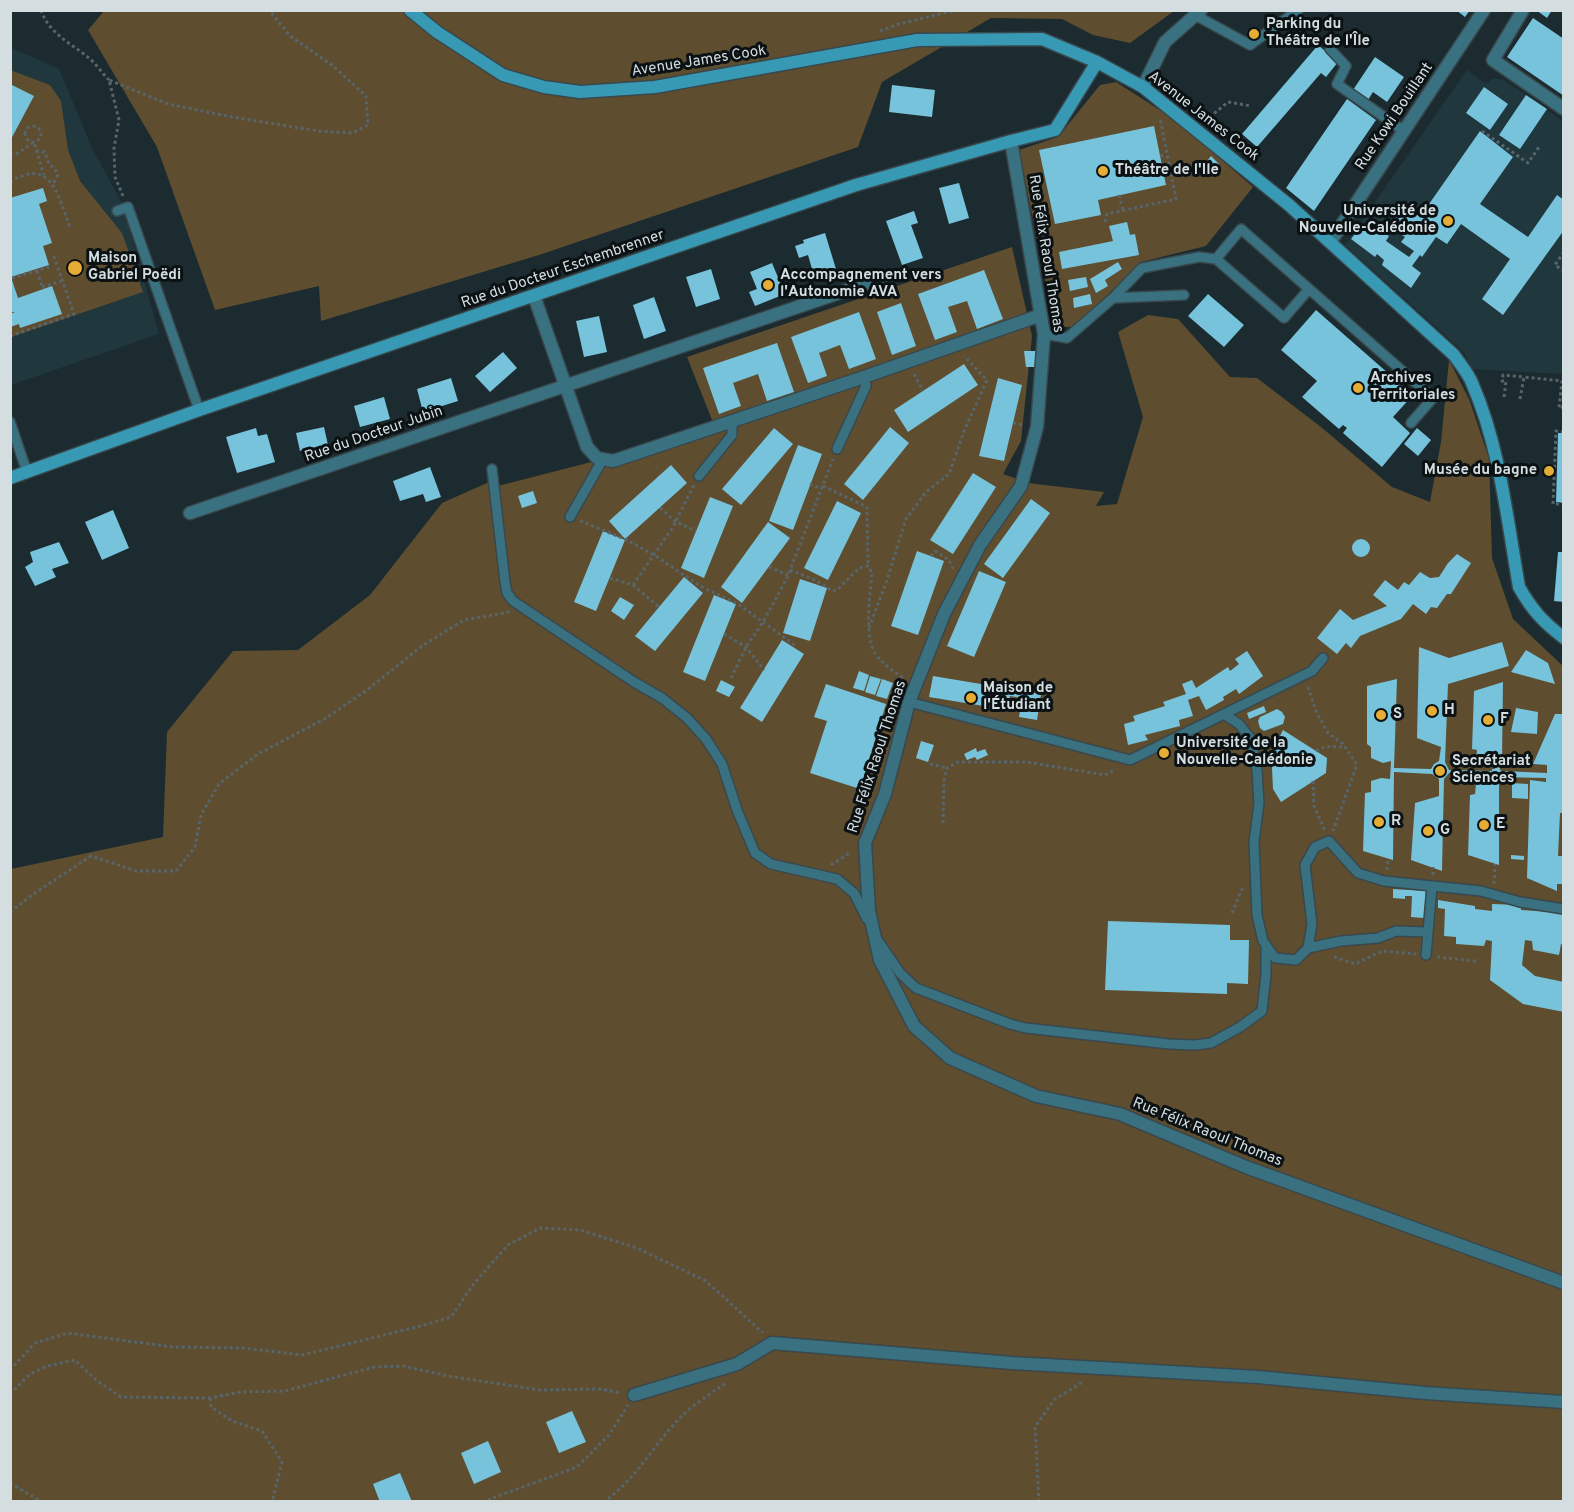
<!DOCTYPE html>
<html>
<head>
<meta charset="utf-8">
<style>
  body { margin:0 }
  #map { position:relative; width:1574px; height:1512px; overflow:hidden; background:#1c2b30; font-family:Overpass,sans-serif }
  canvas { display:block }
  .frame { position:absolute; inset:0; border:12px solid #d4dee1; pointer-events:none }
</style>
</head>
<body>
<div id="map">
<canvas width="1574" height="1512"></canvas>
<div class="frame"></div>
</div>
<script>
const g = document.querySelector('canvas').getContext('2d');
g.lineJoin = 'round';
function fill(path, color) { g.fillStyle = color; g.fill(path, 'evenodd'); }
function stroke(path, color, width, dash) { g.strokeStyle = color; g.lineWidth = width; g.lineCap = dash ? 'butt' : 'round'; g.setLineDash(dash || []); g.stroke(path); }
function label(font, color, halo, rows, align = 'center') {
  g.font = font + ' Overpass,sans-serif'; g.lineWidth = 6; g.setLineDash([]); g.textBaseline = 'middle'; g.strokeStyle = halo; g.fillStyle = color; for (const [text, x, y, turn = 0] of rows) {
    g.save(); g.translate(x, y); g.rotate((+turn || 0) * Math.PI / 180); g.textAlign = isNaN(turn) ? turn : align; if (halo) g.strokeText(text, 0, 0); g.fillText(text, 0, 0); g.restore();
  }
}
fill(new Path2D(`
  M10 47 59 69 93 150 122 203 159 334 11 385Z
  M1467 70 1486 84 1493 78 1504 80 1563 121V374L1472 369 1464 352 1345 245Z`), '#20373e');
fill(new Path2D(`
  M105 10 1174 11 1130 43 1093 35 1062 19 991 18 882 82 858 147 539 255 321 321 319 286 215 310 157 147 88 30Z
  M10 70 50 85 61 101 68 150 80 181 122 233 143 292 11 337Z
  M1116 82 1174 119 1253 187 1206 246 1141 262 1075 327H1063L1051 308 1019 150 1058 137 1100 85Z
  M1012 247 1032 336 1021 441 1003 474 1028 483 1104 492 1096 506 1117 504 1143 417 1118 332 1148 315 1178 319 1230 377 1257 378 1321 427 1392 487 1430 502 1441 442 1449 360 1469 399 1489 458 1492 558 1513 619 1563 666V1501L11 1502V869L163 837 167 732 233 651 298 650 370 595 442 503 489 482 490 488 716 430 687 357Z`), '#5e4d2f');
fill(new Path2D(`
  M1456 10H1470L1465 17Z
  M1536 10H1552L1547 18Z
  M1533 18 1564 39V96L1507 57Z
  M1318 45 1338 62 1326 77 1321 73 1257 147 1242 134Z
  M1375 57 1404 77 1387 102 1373 92 1368 100 1353 90Z
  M10 84 34 96 10 141Z
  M892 85 935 90 932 117 889 112Z
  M1484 87 1508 104 1490 130 1466 113Z
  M1526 95 1547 109 1520 149 1499 135Z
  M1347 99 1376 120 1314 211 1286 188Z
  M1154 126 1166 185 1098 200 1101 215 1055 224 1039 150Z
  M1480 131 1513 157 1480 204 1528 237 1557 195 1564 200V230L1503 315 1482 299 1510 259 1461 224 1447 244 1436 237 1422 257 1420 255 1412 266 1421 273 1411 288 1382 265 1384 260 1377 254 1375 257 1351 239 1360 227 1370 234 1376 227 1389 236 1386 241 1409 257 1414 251 1401 242 1405 237 1389 226 1404 205 1420 217Z
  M1211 156 1219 164 1217 167 1208 160Z
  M959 183 969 218 949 224 939 188Z
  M43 188 47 201 39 204 52 243 43 246 49 265 11 277 18 298 52 286 62 314 20 328 19 324 10 327V314L15 312H10V198Z
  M914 211 918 223 911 225 923 258 902 265 886 221Z
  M1127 222 1130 235 1135 234 1139 255 1062 269 1059 252 1113 241 1109 226Z
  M825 233 836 269 814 276 808 255 799 258 795 246 804 243 803 240Z
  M1118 262 1122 269 1105 280 1108 286 1096 293 1090 279Z
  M772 263 785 294 755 306 749 292 757 289 750 272Z
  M711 269 720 299 696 307 686 277Z
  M984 270 1003 319 977 329 967 301 948 307 957 332 935 340 918 294Z
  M1086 277 1088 287 1070 291 1068 280Z
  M1090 294 1092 304 1074 308 1073 298Z
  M1208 294 1244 325 1224 347 1188 316Z
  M654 297 666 331 644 339 633 305Z
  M901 303 916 346 892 355 877 312Z
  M1316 310 1413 395 1393 417 1410 433 1382 467 1343 433 1347 428 1343 425 1339 429 1302 397 1317 381 1281 350Z
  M859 312 876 359 849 369 840 345 819 353 827 376 808 383 791 337Z
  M599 316 607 352 584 357 576 321Z
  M777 343 794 392 767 401 758 374 733 383 741 406 719 414 703 368Z
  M1024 351H1041L1040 367H1026Z
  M503 352 517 368 490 392 475 376Z
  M964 364 978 385 908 432 894 410Z
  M451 378 458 401 423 412 417 389Z
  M998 378 1022 385 1004 461 979 456Z
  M384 397 390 419 360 427 354 406Z
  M324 427 328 445 300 451 296 433Z
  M890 427 909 443 863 500 844 484Z
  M256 428 258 436 267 434 275 462 237 473 226 437Z
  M774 428 793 444 741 505 722 489Z
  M1417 428 1431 440 1418 456 1404 444Z
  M1558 433H1564V503L1556 502Z
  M798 445 822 454 793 530 769 521Z
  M671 465 687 483 625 539 609 521Z
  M430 467 441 497 426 502 423 494 400 501 393 481Z
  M973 473 996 487 953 554 930 540Z
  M533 491 537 503 522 508 518 496Z
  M710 497 733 506 704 578 681 568Z
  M1031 499 1050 513 1003 578 984 564Z
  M837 501 861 513 828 580 804 568Z
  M113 510 129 548 102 560 85 522Z
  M768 522 790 538 742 603 721 587Z
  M603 531 625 540 596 611 574 602Z
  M1352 548a9 9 0 1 1 18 0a9 9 0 1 1-18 0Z
  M59 542 69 563 52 569 56 577 35 586 25 567 33 562 30 552Z
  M917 551 944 561 918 635 891 626Z
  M1558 552H1564V602L1554 601Z
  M1457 554 1471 563 1451 594H1447L1437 608 1431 607 1426 614 1413 604 1401 619 1360 636 1351 648 1346 643 1337 654 1317 638 1340 609 1353 620 1387 606 1373 595 1385 580 1398 590 1404 582 1409 585 1420 572 1430 578 1439 577 1448 563Z
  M979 571 1006 582 974 657 947 646Z
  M684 577 703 593 655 651 635 636Z
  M800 579 827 588 810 641 783 633Z
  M714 595 736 604 705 681 683 672Z
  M620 597 634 605 624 620 611 611Z
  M782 640 804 654 762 722 740 708Z
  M1502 642 1509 666 1448 684 1445 762 1449 770 1492 771V769H1495V766L1476 762 1477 750 1472 749 1474 691 1503 682 1502 760 1499 759 1500 770 1502 771 1547 773V765L1533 764 1555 714H1564V813H1560L1558 856H1564V884H1557V891L1527 878 1530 780 1546 782V778L1501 777V779H1499V865L1468 855 1470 795 1475 794 1476 784 1494 781 1491 775 1449 773 1444 779 1442 871 1411 860 1415 803 1439 796V779L1432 774 1394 772 1393 860 1363 851 1365 793 1371 792V781L1381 778 1390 779 1391 761 1383 763 1371 758V747L1367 744V686L1397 679 1394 768 1431 769 1434 764 1439 761 1441 747 1417 738 1419 647 1449 658Z
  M1526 650 1548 663 1555 684 1511 672Z
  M1247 651 1263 676 1239 694 1236 689 1223 697 1224 700 1206 710 1199 696 1188 700 1193 716 1179 720 1180 726 1145 735 1148 740 1128 745 1124 724 1135 721 1133 716 1165 706 1163 702 1186 694 1182 684 1192 680 1196 688 1228 667 1230 671 1239 664 1235 659Z
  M859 671 869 675 864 691 853 688Z
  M870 676 881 679 875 695 865 692Z
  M933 676 1041 694 1037 720 1019 717 1022 698 1010 696 1008 710 929 697Z
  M882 679 893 683 887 699 876 696Z
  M721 680 735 687 729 697 716 691Z
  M826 684 886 704 860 789 810 773 827 721 814 717Z
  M1264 706 1266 712 1249 719 1247 713Z
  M1516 708 1538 712 1537 734 1511 732Z
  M1277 709 1282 712 1285 717 1283 724 1264 731 1260 728 1258 721 1260 717Z
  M1283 730 1327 758 1326 773 1281 802 1273 789 1272 768 1275 746Z
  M921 741 934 745 928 762 916 758Z
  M976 748 977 752 985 749 988 755 977 760 975 757 967 760 964 754Z
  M1512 783 1528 784V799L1512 798Z
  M1511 855 1524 856V860L1511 859Z
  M1393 889 1426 891 1424 918 1411 917 1412 896H1405V899L1393 898Z
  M1438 900 1475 906V909L1492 911V904L1521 905V910L1564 913V946L1561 944 1559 955 1533 950 1532 941 1525 940 1522 965 1535 976 1564 982V1012L1523 1004 1490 980 1492 941 1486 940 1484 946 1456 944V937L1444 936 1445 909 1438 908Z
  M1108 921 1230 925V940H1249L1248 984 1227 983V994L1105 990Z
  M572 1411 586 1442 559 1453 546 1422Z
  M488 1441 501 1472 474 1484 461 1453Z
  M400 1473 412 1502H380L373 1484Z`), '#77c3db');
const lane = new Path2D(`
  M1195 15 1250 45 1298 10
  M1330 49 1346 66 1337 84 1404 131
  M117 211 128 207 199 410
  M1216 259 1241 229 1433 398 1411 423
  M1113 298 1184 295
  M1044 334 1067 338 1113 298 1142 268 1199 257 1216 259 1284 318 1309 289
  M10 422 27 472
  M837 449 866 386 864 377
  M492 469 505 582 507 593 513 601 634 682 662 698 687 718 706 739 722 764 737 810 755 853 771 864 837 879 854 893 867 919
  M699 476 732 435V420
  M570 517 603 459
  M909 702 1130 760 1312 671 1323 658
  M1225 715 1239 724 1251 739 1257 770 1259 803 1254 842 1257 915 1263 941 1275 958 1296 960 1308 948 1312 924 1305 865 1315 847 1329 841 1358 873 1384 881 1481 891 1520 902 1564 909
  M879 942 900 973 916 988 1010 1024 1026 1028 1169 1044 1195 1045 1211 1043 1240 1027 1262 1011 1266 975V945
  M1308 948 1341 941 1378 938 1396 931 1428 932
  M1426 955 1432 886`);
const street = new Path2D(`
  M1523 10 1493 60 1564 109
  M1143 87 1165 42 1201 10
  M1011 141 1044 334 1037 427 1021 486 980 545 944 614 909 702 885 794 865 843 869 911 880 960 914 1026 950 1058 1036 1096 1120 1114 1246 1167 1564 1283
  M1331 241 1484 10
  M534 296 587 447 597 458 613 461 864 377 1041 315
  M190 513 889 276
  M634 1395 737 1364 772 1343 1012 1363 1258 1377 1425 1393 1564 1402`);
const secondary = new Path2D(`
  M410 10 437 32 503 75 544 87 580 92 655 87 917 40 1042 39 1097 62 1143 87 1289 205 1454 355C1460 364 1468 373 1472 383 1500 447 1507 519 1519 587 1532 610 1543 622 1564 638
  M10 478 199 410 856 185 1011 141 1055 130 1097 62`);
stroke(lane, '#39484c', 12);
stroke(street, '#39484c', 15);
stroke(secondary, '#39484c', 15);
stroke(new Path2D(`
  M41 10C49 34 71 43 89 58 96 64 102 73 109 80
  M880 31 899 24 956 10
  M1205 121 1228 102 1251 106
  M25 134a8 8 0 1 1 16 0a8 8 0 1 1-16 0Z
  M1482 131 1528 163 1539 147
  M36 151 45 152 49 164 55 169 58 175 52 185
  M10 155 18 153 34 142 44 175
  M1160 156 1166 155
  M10 182C51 156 58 196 70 227
  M1119 195 1123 210
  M123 196 115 177 114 148 119 120 109 80 168 104 232 117 318 131 352 133 368 125 366 96 332 65 290 36 269 10
  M1105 222 1107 214 1176 199 1160 118
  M1564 252 1555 265 1564 271
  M37 271 43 289
  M12 278 49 267
  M42 287 62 281
  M10 336 74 314 53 254
  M914 374 923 391
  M1504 397 1506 381H1502L1503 375 1524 377
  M1520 399 1524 377 1562 381 1559 408H1562L1564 403
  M1013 423 1023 425
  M1564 432 1556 431 1553 504H1564
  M810 484 821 489
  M823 486 867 507 868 566
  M660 508 676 522 696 531
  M580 521 625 539 654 555 702 587 738 604 796 646
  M931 556 935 551 949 560 953 569
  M769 567 788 575
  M790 570 815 580 833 591 837 590 859 568 868 566 872 573C870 593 864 636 875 653 883 665 893 671 904 678
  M610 578 633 585 659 607
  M633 585 673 527 694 485
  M869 628 886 583 906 519 926 492 949 474 964 431 987 380 964 356
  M724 634 746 647 764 670
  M731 678 746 647 763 622 787 578 833 459
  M1308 687 1316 711 1328 733 1343 744 1357 765 1333 831
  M1316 751C1326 745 1334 746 1346 748
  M930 764 947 768
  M1313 781 1314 806 1325 831
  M943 823 944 780 947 768 958 762H1026L1105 775 1116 769
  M831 865 851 852
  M1387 870 1388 859
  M1433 875V867
  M1494 884 1495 864
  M10 912 32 895 91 856 136 871H176L195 847 201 815 219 784 258 754 326 718 367 690 422 646 464 620 510 612
  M1232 913 1243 887
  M1334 957 1355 964 1382 951 1416 954
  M1437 957 1476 961
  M10 1370 35 1343 68 1333 173 1347 243 1348 302 1355 417 1327 451 1317 475 1282 508 1245 540 1228 580 1230 637 1248 706 1281 763 1333
  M10 1394 30 1374 47 1366 75 1360 96 1380 121 1397 210 1398 241 1392 285 1391 374 1367 403 1366 448 1376 540 1390 600 1389 621 1393
  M210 1398 211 1407 232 1421 262 1431 282 1462 272 1502
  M10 1483 42 1502
  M482 1502 577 1467 609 1435 628 1405
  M603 1502C635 1481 652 1447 678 1420 691 1406 710 1394 726 1383
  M1039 1502 1035 1427 1054 1400 1084 1381`), '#58656a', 3, [3, 3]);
stroke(lane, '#397181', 9);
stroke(street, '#397181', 12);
stroke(secondary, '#3899b4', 12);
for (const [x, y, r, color] of [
  [1254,34,6,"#e5ad35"],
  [1103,171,6,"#e5ad35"],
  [1448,221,6,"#e5ad35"],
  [75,268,8,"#e5ad35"],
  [768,285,6,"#e5ad35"],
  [1358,388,6,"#e5ad35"],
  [1549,471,6,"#e5ad35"],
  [971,698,6,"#e5ad35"],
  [1432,711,6,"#e5ad35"],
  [1381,715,6,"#e5ad35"],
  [1488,720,6,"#e5ad35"],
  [1164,753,6,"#e5ad35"],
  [1440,771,6,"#e5ad35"],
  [1379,822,6,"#e5ad35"],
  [1484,825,6,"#e5ad35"],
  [1428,831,6,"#e5ad35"]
]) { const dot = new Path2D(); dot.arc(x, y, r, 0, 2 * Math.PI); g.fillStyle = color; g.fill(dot); stroke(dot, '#0c1214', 2); }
label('bold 15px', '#d4dee1', '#0c1214', [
  ["Parking du",1266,25],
  ["Théâtre de l'Île",1266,42],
  ["Théâtre de l'Ile",1115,171],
  ["Université de",1436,212,"right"],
  ["Nouvelle-Calédonie",1436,229,"right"],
  ["Maison",88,259],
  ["Gabriel Poëdi",88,276],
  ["Accompagnement vers",780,276],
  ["l'Autonomie AVA",780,293],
  ["Archives",1370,379],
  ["Territoriales",1370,396],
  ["Musée du bagne",1537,471,"right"],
  ["Maison de",983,689],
  ["l'Étudiant",983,706],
  ["H",1444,711],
  ["S",1393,715],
  ["F",1500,720],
  ["Université de la",1176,744],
  ["Nouvelle-Calédonie",1176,761],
  ["Secrétariat",1452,762],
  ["Sciences",1452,779],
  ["R",1391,822],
  ["E",1496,825],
  ["G",1440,831]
], 'left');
label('15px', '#d4dee1', '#0c1214', [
  ["Avenue James Cook",699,62,-9],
  ["Avenue James Cook",1203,117,38],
  ["Rue Kowi Bouillant",1395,117,-56],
  ["Rue Félix Raoul Thomas",1045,254,81],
  ["Rue du Docteur Eschembrenner",563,270,-19],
  ["Rue du Docteur Jubin",374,435,-19],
  ["Rue Félix Raoul Thomas",878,757,-72],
  ["Rue Félix Raoul Thomas",1207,1133,22]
]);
</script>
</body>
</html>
